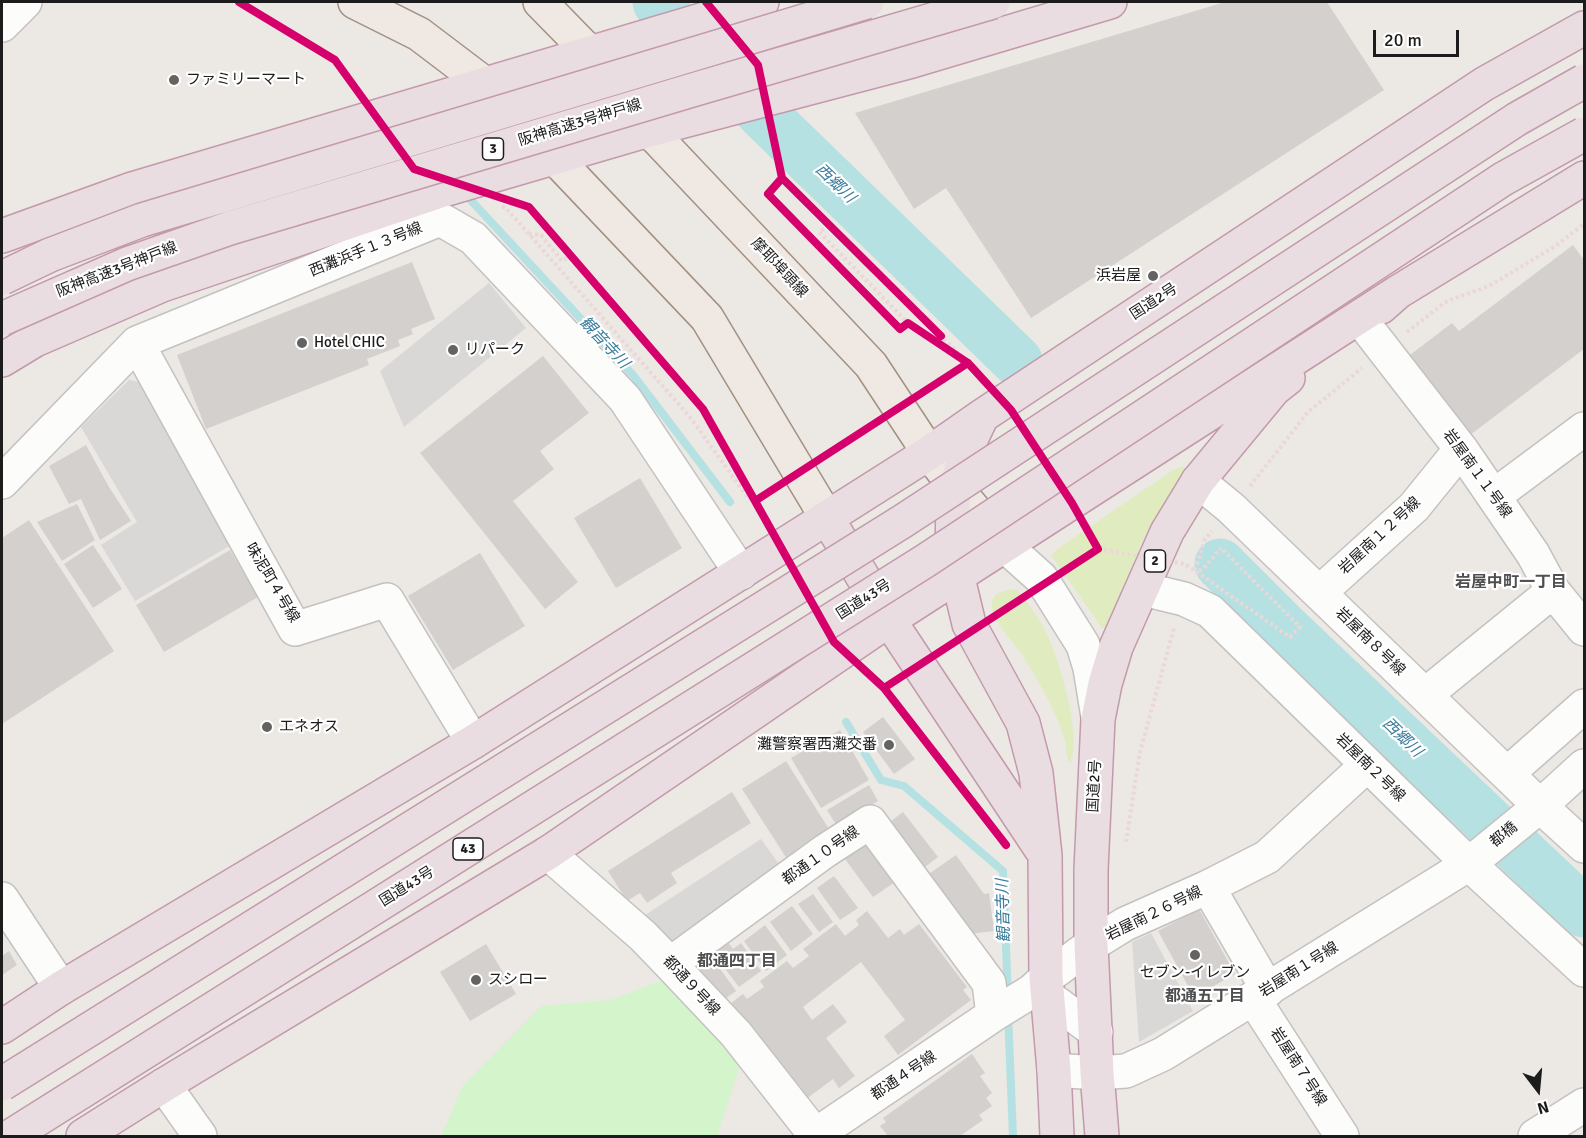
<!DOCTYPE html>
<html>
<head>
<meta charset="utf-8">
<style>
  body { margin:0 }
  #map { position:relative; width:1586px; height:1138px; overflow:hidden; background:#ece8e4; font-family:Signika,sans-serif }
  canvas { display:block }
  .frame { position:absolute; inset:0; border:3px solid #1c1c1c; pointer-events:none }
  .north { position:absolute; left:1508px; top:1060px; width:60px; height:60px; -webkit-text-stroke:4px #fff; paint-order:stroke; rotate:164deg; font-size:16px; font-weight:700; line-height:24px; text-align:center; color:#1c1c1c }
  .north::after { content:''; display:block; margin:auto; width:21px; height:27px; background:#1c1c1c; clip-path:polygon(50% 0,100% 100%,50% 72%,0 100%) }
  .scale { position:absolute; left:1373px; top:30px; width:86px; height:27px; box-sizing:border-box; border:3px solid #1c1c1c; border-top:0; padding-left:8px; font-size:18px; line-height:21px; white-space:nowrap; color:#1c1c1c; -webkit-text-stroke:4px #fff; paint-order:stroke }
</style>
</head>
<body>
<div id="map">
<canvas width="1586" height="1138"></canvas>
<div class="frame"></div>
<div class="north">N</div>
<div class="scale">20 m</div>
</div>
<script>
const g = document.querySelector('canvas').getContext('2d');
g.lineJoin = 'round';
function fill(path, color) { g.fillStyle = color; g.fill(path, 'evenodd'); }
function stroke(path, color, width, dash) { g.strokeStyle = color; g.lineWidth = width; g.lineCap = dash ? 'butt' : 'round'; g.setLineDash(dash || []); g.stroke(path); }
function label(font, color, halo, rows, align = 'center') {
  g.font = font + ' Signika,"Noto Sans JP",sans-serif'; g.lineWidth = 4.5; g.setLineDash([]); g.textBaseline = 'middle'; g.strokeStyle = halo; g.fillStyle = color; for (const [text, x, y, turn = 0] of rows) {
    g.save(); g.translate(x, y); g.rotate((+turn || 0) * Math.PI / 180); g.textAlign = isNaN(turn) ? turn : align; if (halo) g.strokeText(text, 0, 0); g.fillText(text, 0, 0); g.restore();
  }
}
fill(new Path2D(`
  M489 283 526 328 404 427 380 371Z
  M129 380 140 382 231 545 135 601 101 545 137 522 81 427Z
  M761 839 783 870 669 953 636 921Z
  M1151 933 1193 1011 1139 1042 1132 942Z`), '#d9d8d6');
fill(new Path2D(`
  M1183 466 1185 470 1141 544 1113 612 1109 628H1102L1051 555 1056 550 1173 470Z
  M1016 589C1027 602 1038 616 1046 632 1059 659 1083 737 1070 763 1066 758 1067 753 1066 746 1065 739 1061 730 1059 723 1049 699 1035 675 1021 653 1013 642 988 616 992 601 995 591 1007 590 1016 589Z`), '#e0ebc0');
fill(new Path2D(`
  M667 978 741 1063 719 1129 718 1136H441L463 1085 541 1006 611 1000Z`), '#d4f4cc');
stroke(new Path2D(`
  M466 195 633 375 730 502
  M846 722 881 780 904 786 1003 871 1008 998
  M1008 1014 1013 1136`), '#b5e1e2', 8);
stroke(new Path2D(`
  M658 2 670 20 769 120 1017 361
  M1220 564 1284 628 1584 912`), '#b5e1e2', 51);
fill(new Path2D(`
  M1225 2H1327L1384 90 1031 318 946 188 914 209 855 113Z
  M1573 245 1584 260V349L1462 441 1402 361 1452 323 1459 331Z
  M412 262 435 319 411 329 413 334 398 340 400 346 367 359 369 365 206 429 177 355Z
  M543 356 589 413 540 451 554 469 513 501 578 582 545 609 420 453Z
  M86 445 109 487 131 521 100 540 81 499 69 504 49 466Z
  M640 478 682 548 616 588 574 518Z
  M77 504 95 540 62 561 37 522Z
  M29 520 114 651 2 724V538Z
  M93 545 122 589 93 608 64 564Z
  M230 550 258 597 164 652 136 605Z
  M480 553 525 626 453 670 408 596Z
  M883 717 915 759 894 774 863 732Z
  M840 730 869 780 821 808 791 758Z
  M786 761 832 834 789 862 742 789Z
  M869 785 878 801 837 826 827 810Z
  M732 792 751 823 671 873 677 883 647 903 640 893 627 901 608 871Z
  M903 812 938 857 917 873 882 828Z
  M868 830 895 882 873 897 839 851Z
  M956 855 984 894 989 893 994 931 961 935 923 878Z
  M834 876 858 908 840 920 817 888Z
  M813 894 833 922 819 932 798 904Z
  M792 906 813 934 791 951 770 922Z
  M1199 909 1235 974 1194 997 1158 931Z
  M867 911 888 938 900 929 904 935 919 924 967 987 963 990 971 1000 898 1055 884 1036 905 1020 861 962 803 1007 812 1020 833 1004 847 1022 826 1038 855 1076 839 1088 833 1079 805 1100 731 1003 743 994 747 999 764 987 760 981 787 961 793 968 809 956 803 949 836 924 845 936 859 925 856 920Z
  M765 925 787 955 766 971 744 941Z
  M728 942 733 949 741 943 761 971 739 987 713 953Z
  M486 944 516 994 470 1021 440 972Z
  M9 951 17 965 2 975V956Z
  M711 956 736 991 717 1005 692 970Z
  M972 1054 985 1073 980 1076 992 1093 986 1098 992 1106 979 1115 983 1120 960 1136H888L880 1126 886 1122 883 1118Z`), '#d4d0cd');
const minor = new Path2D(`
  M2 25 25 2
  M1364 324 1461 449 1533 554 1553 591 1584 629
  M137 343 295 629 387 600 473 742
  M1198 481 1231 508 1540 806 1584 846
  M2 482 137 343 440 219 473 238 625 399 741 573
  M1494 496 1584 429
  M1004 545 1041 578 1083 645 1090 668 1098 717
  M1143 589 1184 599 1210 611 1469 864 1584 970
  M1319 593 1414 507 1461 449
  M1425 695 1553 591
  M1507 774 1584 706
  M548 853 643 936 670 964 736 1034 816 1136
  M1208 887 1267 857 1367 765
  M2 899 61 988
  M670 964 825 851 870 822 989 983 993 1015
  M1032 991 1047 996 1096 1032
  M1253 998 1342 1136
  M1054 1070 1097 1073 1126 1071 1163 1054 1469 864 1540 806 1584 766
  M164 1085 200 1136
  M814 1136 993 1015 1032 991 1046 978 1091 945 1125 924 1208 887 1268 990
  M1535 1136 1584 1105`);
const major = new Path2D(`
  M355 2 419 34 485 84 501 101
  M540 2 589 52 649 130 871 365 929 453 956 488 1003 544
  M536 138 707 318 827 518`);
const highway = new Path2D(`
  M2 236 132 189 762 2
  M1381 307 1398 292 1584 178
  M2 360 35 340 162 285 437 192 649 130 912 61 1110 2
  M982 416 966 450 953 500 952 553 969 624 1023 723 1036 773 1045 855 1046 978 1054 1070 1057 1136
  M827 518 889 620 1041 849
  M2 1027 61 988 473 742 929 453 982 416 1484 84 1584 28
  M83 1136 164 1085 548 853 889 620 1398 292
  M1102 1136 1097 1073 1091 945V870L1098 719 1105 684 1116 647 1167 532 1198 481 1274 389 1288 378`);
stroke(minor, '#c4c2c0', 36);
stroke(major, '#a29181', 36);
stroke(highway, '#c399ac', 36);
stroke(new Path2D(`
  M782 178 968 363
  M502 207H505L690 417 748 498
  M829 226 819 232 908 323
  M529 234 541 235 562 261 571 255
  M1407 332 1447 301 1489 286 1554 247 1584 224
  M1250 486 1308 412 1362 368
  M1195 570 1205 539 1212 531
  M1199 571 1204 568 1221 548
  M884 688 952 776
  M1126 842 1140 752 1174 628`), '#ebd7d8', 4, [3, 3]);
stroke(minor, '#fcfcfb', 33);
stroke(major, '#f0e8e3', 33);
stroke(highway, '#eadde1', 33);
const highwayBridge = new Path2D(`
  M2 278 50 255 142 220 867 2
  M2 319 127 264 230 228 689 91 993 2
  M2 1084 903 521 1517 119 1584 81
  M11 1136 925 561 1503 179 1584 134`);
stroke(highwayBridge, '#c399ac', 36, []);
stroke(new Path2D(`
  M239 2 335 60 378 119
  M706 2 718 16
  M765 99 782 178 768 194 900 329 908 323 968 363
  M474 188 529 207 703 409 755 501
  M968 363 1011 410 1072 503 1098 549 884 688 834 642 755 501Z
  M1098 549 1185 564 1290 637 1300 627 1221 548`), '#ebd7d8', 4, [3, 3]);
stroke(highwayBridge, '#eadde1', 33);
stroke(new Path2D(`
  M239 2 335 60 414 169 529 207 703 409 755 501
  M706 2 758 65 782 178 768 194 900 329 908 323 968 363
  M782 178 941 336
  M884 688 1098 549 1072 503 1011 410 968 363 755 501 834 642 884 688 1006 845`), '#d6006c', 8);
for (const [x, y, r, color] of [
  [174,80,6,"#656362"],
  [1153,276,6,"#656362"],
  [302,343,6,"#656362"],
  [453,350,6,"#656362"],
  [267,727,6,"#656362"],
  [889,745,6,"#656362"],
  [1195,955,6,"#656362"],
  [476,980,6,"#656362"]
]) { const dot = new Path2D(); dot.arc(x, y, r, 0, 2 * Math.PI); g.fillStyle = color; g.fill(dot); stroke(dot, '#fff', 2); }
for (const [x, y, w] of [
  [493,149,21],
  [1155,561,21],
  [468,849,30]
]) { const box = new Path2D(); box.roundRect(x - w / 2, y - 11, w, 22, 4.5); g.fillStyle = '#fff'; g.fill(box); stroke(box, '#1c1c1c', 1.5); }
label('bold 14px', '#1c1c1c', null, [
  ["3",493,149],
  ["2",1155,561],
  ["43",468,849]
]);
label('15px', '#1c1c1c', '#fff', [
  ["ファミリーマート",186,80],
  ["浜岩屋",1141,276,"right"],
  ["Hotel CHIC",314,343],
  ["リパーク",465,350],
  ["エネオス",279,727],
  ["灘警察署西灘交番",877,745,"right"],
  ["セブン-イレブン",1195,973,"center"],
  ["スシロー",488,980]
], 'left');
label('15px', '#1c1c1c', '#fff', [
  ["阪神高速3号神戸線",580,123,-17],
  ["西灘浜手１３号線",366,250,-22],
  ["摩耶埠頭線",779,268,47],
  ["阪神高速3号神戸線",117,270,-21],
  ["国道2号",1154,302,-33],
  ["岩屋南１１号線",1477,474,54],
  ["岩屋南１２号線",1380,536,-43],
  ["味泥町４号線",272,583,59],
  ["国道43号",864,600,-32],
  ["岩屋南８号線",1370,642,44],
  ["岩屋南２号線",1370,768,44],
  ["国道2号",1095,786,-87],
  ["都橋",1504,835,-39],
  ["都通１０号線",821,856,-35],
  ["国道43号",407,887,-32],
  ["岩屋南２６号線",1154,914,-26],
  ["岩屋南１号線",1299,970,-32],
  ["都通９号線",691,986,47],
  ["岩屋南７号線",1298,1067,57],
  ["都通４号線",904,1076,-34]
]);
label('italic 16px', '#3a7d9c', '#fff', [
  ["西郷川",835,184,44],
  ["観音寺川",604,343,47],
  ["西郷川",1402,738,44],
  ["観音寺川",1004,911,-92]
]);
label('bold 16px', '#4f4f4f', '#fff', [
  ["岩屋中町一丁目",1511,583],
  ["都通四丁目",737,962],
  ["都通五丁目",1205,997]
]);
</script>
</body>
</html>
